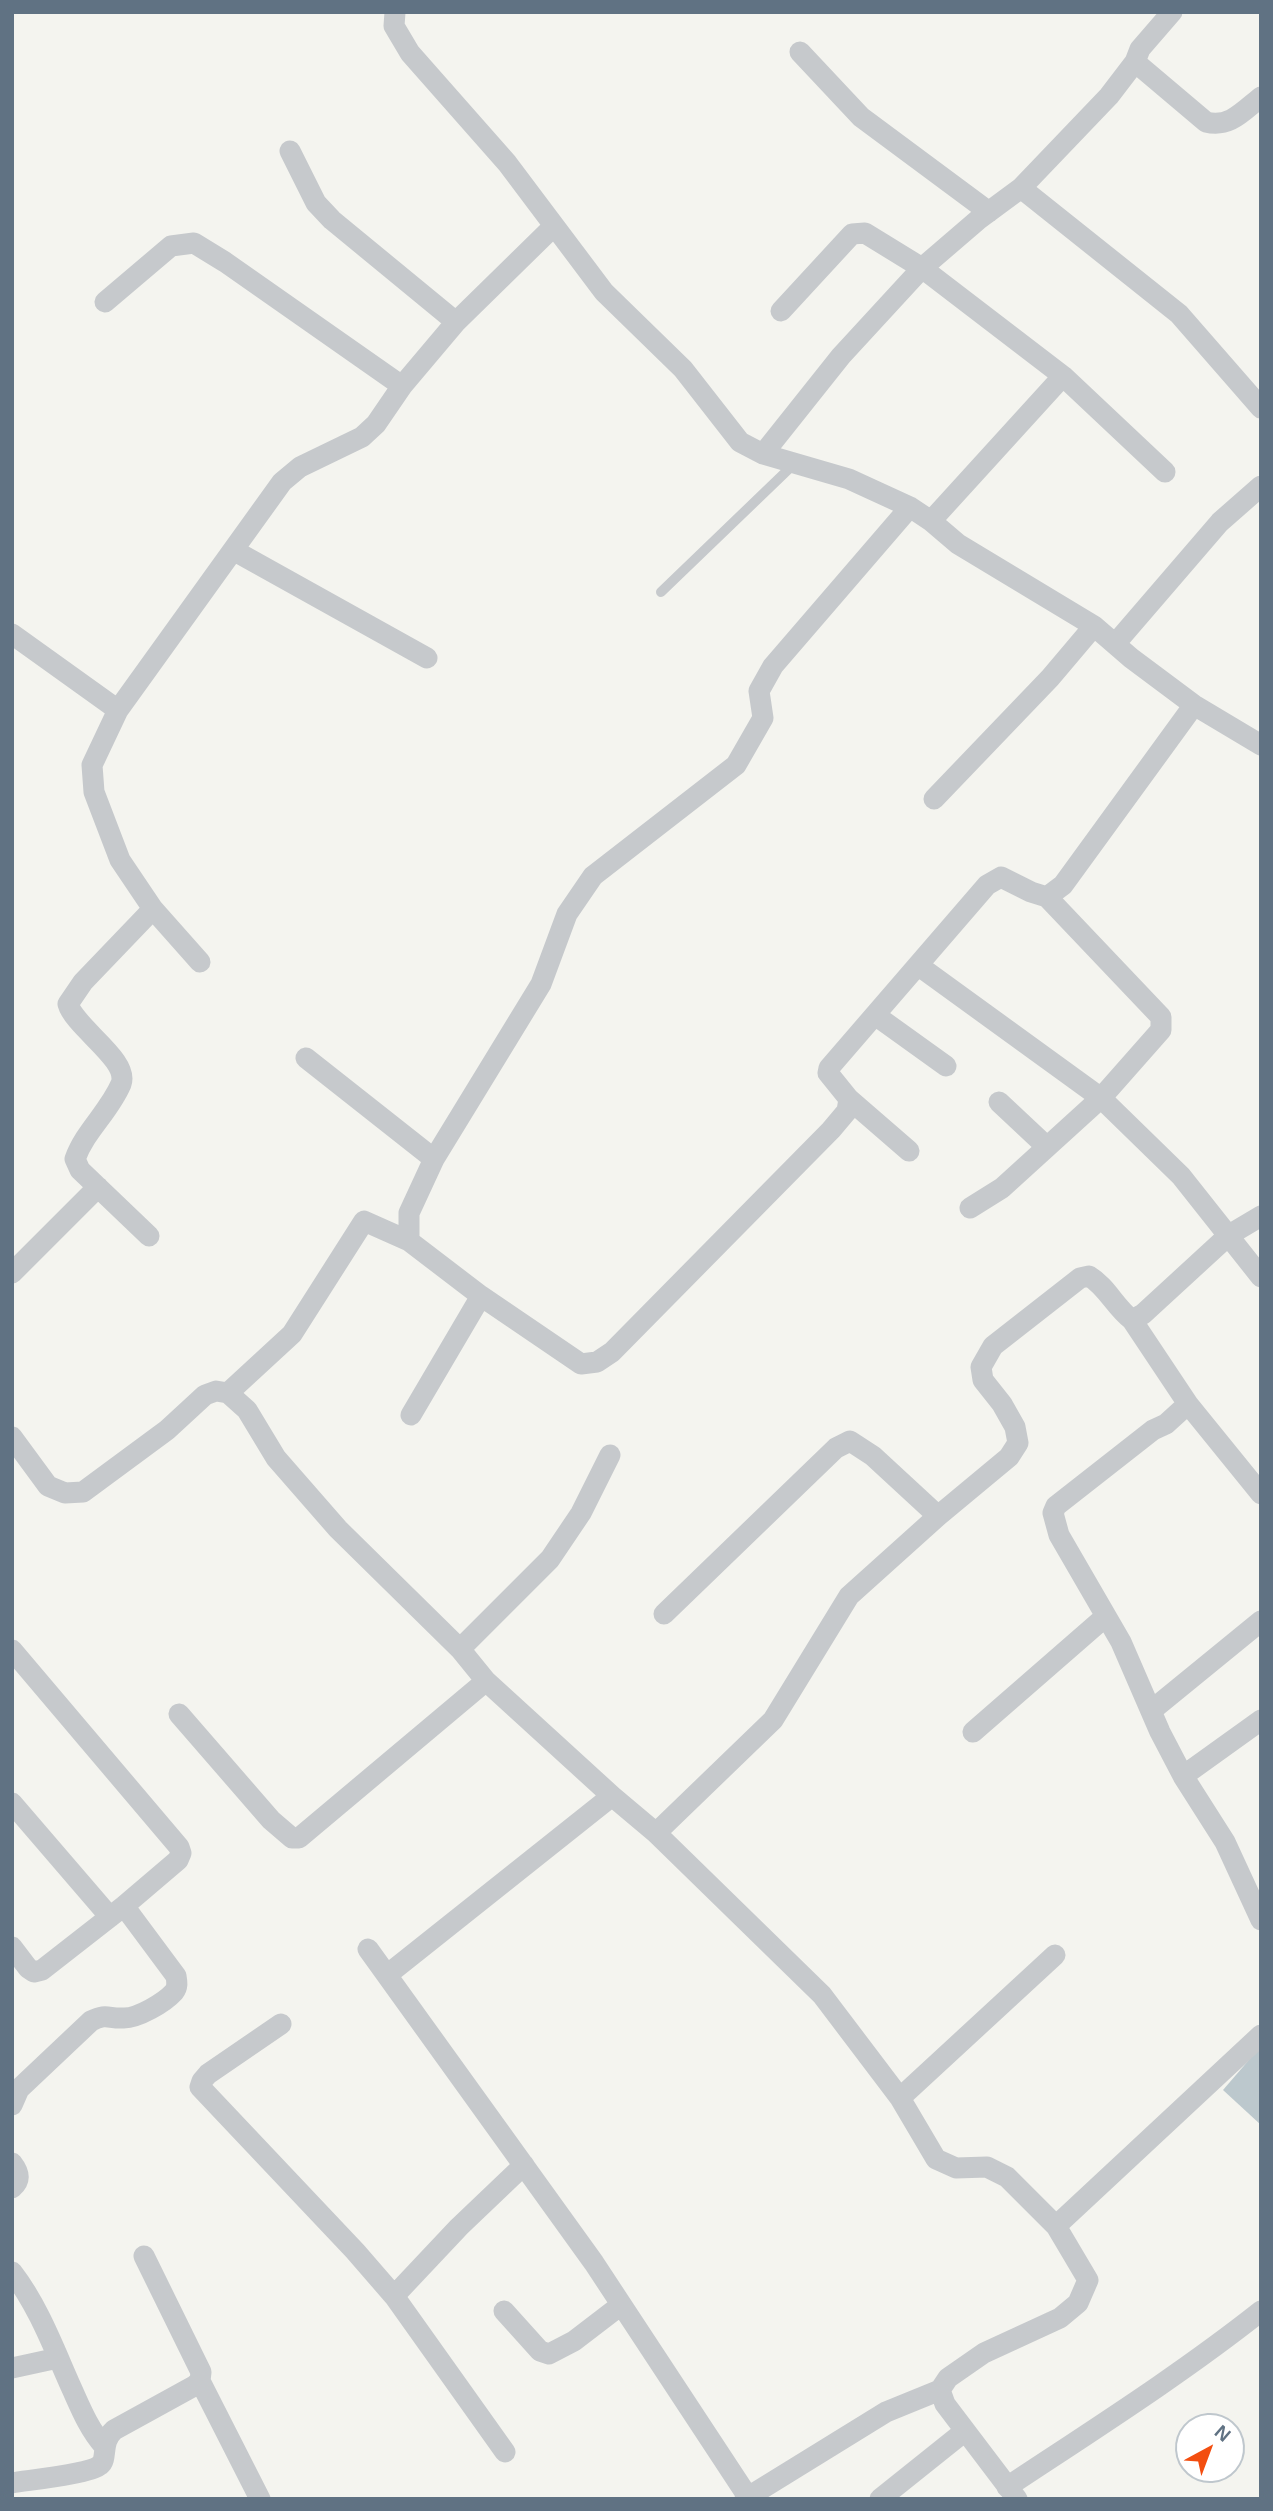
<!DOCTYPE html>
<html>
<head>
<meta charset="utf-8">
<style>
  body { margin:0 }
  #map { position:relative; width:1273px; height:2511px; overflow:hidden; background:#f4f4ef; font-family:Helvetica,sans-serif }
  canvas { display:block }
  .frame { position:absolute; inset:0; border:14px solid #607283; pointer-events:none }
  .north { position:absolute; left:1175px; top:2413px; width:70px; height:70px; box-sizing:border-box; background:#fff; border:2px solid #bfc7cd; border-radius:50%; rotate:41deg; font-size:19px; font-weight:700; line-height:28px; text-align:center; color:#607283 }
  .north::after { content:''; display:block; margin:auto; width:24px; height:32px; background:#f34e10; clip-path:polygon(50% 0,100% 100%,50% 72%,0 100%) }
</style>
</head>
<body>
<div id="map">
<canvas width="1273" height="2511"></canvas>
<div class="frame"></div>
<div class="north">N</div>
</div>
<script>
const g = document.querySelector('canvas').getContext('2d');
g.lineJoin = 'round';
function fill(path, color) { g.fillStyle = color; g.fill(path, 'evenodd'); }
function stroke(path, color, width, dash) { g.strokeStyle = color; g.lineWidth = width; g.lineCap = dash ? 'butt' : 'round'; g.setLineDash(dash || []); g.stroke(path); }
fill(new Path2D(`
  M1261 2046V2125L1223 2090Z`), '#bcc8cd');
stroke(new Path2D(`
  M661 592 794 464`), '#c6c9cc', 10);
stroke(new Path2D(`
  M395 12 394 26 410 53 507 163 604 292 683 369 740 442 763 454 849 479 910 507 931 521 958 544 1094 626 1131 658 1194 705 1261 745
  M800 52 861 117 989 212
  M1135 62 1206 122C1230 128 1243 111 1261 97
  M290 151 316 203 332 220 456 322
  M1021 188 1179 314 1261 408
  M105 302 171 246 194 243 225 262 402 386
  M781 311 852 234 865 233 922 268 1063 376 1165 472
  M763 454 841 356 922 268 979 219 1021 188 1109 96 1135 62 1140 49 1172 12
  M910 507 773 666 759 691 763 718 736 765 593 876 567 914 541 984 434 1159 409 1213V1241L481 1296 581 1364 597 1362 612 1352 831 1130 847 1111 849 1099 828 1073 829 1068 987 885 1001 877 1031 892 1047 897 1063 885 1194 705
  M931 521 1063 376
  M233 550 427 658
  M12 634 118 710
  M1115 644 1220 522 1261 486
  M934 799 1050 678 1094 626
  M200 962 153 909 120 860 94 792 92 765 118 710 282 482 300 467 362 437 376 424 402 386 456 322 554 226
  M919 966 1101 1098 1181 1176 1261 1277
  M875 1015 946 1066
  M306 1058 434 1159
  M849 1099 909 1151
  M999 1102 1047 1147
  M970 1208 1002 1188 1101 1098 1161 1030V1017L1047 897
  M149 1236 80 1170 75 1159C85 1131 109 1112 121 1084 130 1060 75 1028 68 1004L83 982 153 909
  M12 1273 98 1187
  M1132 1320 1188 1404 1261 1494
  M228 1393 292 1334 364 1221 409 1241
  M1188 1404 1166 1424 1153 1430 1056 1506 1053 1513 1059 1535 1121 1642 1160 1732 1183 1776 1225 1842 1261 1920
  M411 1415 481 1296
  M12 1437 48 1486 65 1493 83 1492 167 1430 205 1395 216 1391 228 1393 247 1410 276 1458 338 1529 460 1649 486 1681 612 1796 656 1833 822 1995 900 2098 936 2159 956 2168 987 2167 1007 2177 1056 2226 1088 2280 1078 2303 1060 2318 984 2353 948 2378 940 2390 945 2404 1017 2499
  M664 1614 836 1448 850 1441 873 1456 938 1516
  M460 1649 550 1559 581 1513 610 1455
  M12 1650 179 1847 181 1853 178 1860 124 1906 42 1970 34 1972 28 1968 12 1947
  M1152 1710 1261 1621
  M179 1714 271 1820 292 1838H299L486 1681
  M973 1732 1105 1617
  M1183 1776 1261 1720
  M12 1803 110 1917
  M656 1833 773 1720 849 1596 938 1516 1009 1457 1018 1443 1015 1427 1002 1404 983 1380 981 1367 993 1346 1080 1278 1089 1276C1107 1287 1115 1307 1132 1320L1143 1314 1229 1235 1261 1216
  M368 1949 594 2263 748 2497
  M387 1975 612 1796
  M281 2024 208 2074 202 2081 200 2087 355 2251 394 2296 505 2452
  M900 2098 1055 1955
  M12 2105 19 2089 91 2021C107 2013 108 2019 124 2018 138 2018 164 2003 174 1992 178 1987 177 1982 176 1976L124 1906
  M12 2163C19 2172 21 2180 12 2188
  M1056 2226 1261 2035
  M12 2272C39 2307 54 2349 72 2389 81 2409 89 2429 104 2446
  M394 2296 459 2227 524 2165
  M504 2311 540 2351 549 2354 574 2341 621 2305
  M12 2368 58 2358
  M200 2381 260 2499
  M12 2483C29 2480 90 2474 100 2465 108 2459 100 2443 114 2430L194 2386 200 2381 201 2372 144 2256
  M1007 2487C1093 2430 1180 2375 1261 2311
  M745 2499 886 2412 940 2390
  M880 2499 965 2431`), '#c6c9cc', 21);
</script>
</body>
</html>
